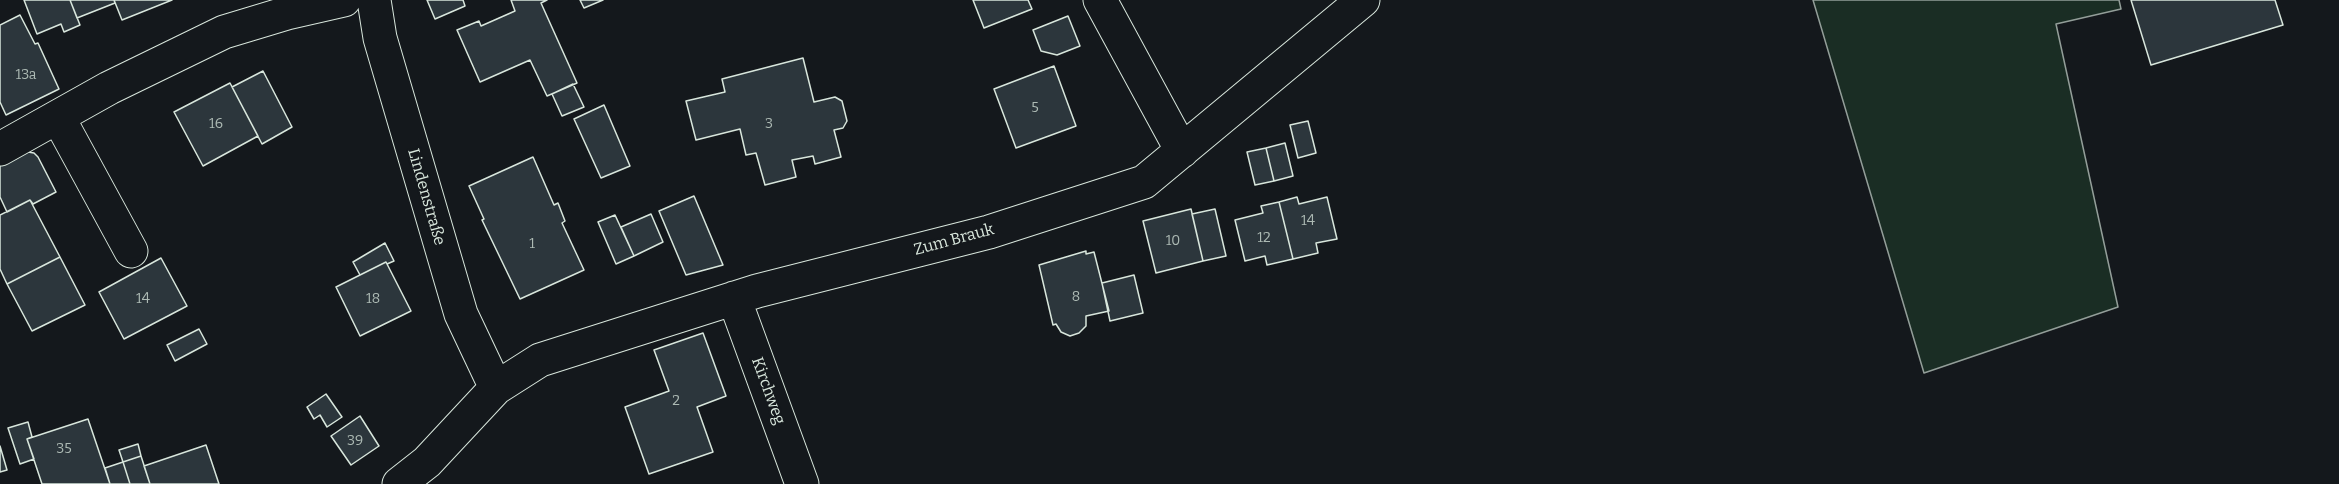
<!DOCTYPE html>
<html>
<head>
<meta charset="utf-8">
<style>
  body { margin:0 }
  canvas { display:block; background:#14181c }
</style>
</head>
<body>
<canvas width="2339" height="484"></canvas>
<script>
const g = document.querySelector('canvas').getContext('2d');
g.lineJoin = 'round';
function fill(path, color) { g.fillStyle = color; g.fill(path, 'evenodd'); }
function stroke(path, color, width, dash) { g.strokeStyle = color; g.lineWidth = width; g.lineCap = dash ? 'butt' : 'round'; g.setLineDash(dash || []); g.stroke(path); }
function label(font, color, halo, rows, align = 'center') {
  g.font = font + ' Bitter,serif'; g.lineWidth = 4.5; g.setLineDash([]); g.textBaseline = 'middle'; g.strokeStyle = halo; g.fillStyle = color; for (const [text, x, y, turn = 0] of rows) {
    g.save(); g.translate(x, y); g.rotate((+turn || 0) * Math.PI / 180); g.textAlign = isNaN(turn) ? turn : align; if (halo) g.strokeText(text, 0, 0); g.fillText(text, 0, 0); g.restore();
  }
}
const green = new Path2D(`
  M1813 0H2119L2121 9 2056 24 2118 307 1924 373Z`);
fill(green, '#1a2d24');
stroke(green, '#939e99', 1.5);
const building = new Path2D(`
  M24 0H70L80 25 64 32 61 24 37 34Z
  M70 0H114L115 3 77 18Z
  M114 0H172L122 20Z
  M427 0H463L465 6 435 19Z
  M511 0H547L541 3 577 83 547 96 530 60 480 82 457 30 479 21 481 26 515 11Z
  M580 0H603L584 8Z
  M973 0H1028L1032 9 984 28Z
  M2131 0H2275L2283 25 2151 65Z
  M20 15 35 44 38 43 59 89 6 115 0 102V25Z
  M1068 16 1080 46 1057 55 1041 51 1033 30Z
  M803 58 814 102 835 97 842 101 847 121 843 128 834 130 841 157 815 164 813 156 792 160 796 177 765 185 756 153 746 155 740 129 696 140 686 101 725 92 722 79Z
  M1054 66 1076 126 1016 148 994 89Z
  M263 71 292 127 262 144 232 87Z
  M230 83 258 136 203 166 174 112Z
  M573 84 584 107 562 116 552 94Z
  M604 105 630 166 601 178 574 119Z
  M1308 121 1316 153 1298 158 1290 125Z
  M1285 143 1293 176 1274 181 1266 148Z
  M1266 148 1274 181 1255 185 1247 152Z
  M22 151 34 153 38 157 56 192 33 204 30 200 7 212 0 197V164Z
  M533 157 554 205 558 203 565 221 562 223 584 270 520 299 482 220 484 219 469 186Z
  M694 196 723 265 686 275 659 211Z
  M1297 197 1299 204 1327 197 1337 239 1316 243 1318 253 1293 259 1279 202Z
  M30 200 60 257 7 284 0 269V215Z
  M1279 202 1293 259 1267 265 1265 256 1245 261 1235 220 1263 213 1261 206Z
  M1191 209 1203 261 1156 273 1143 221Z
  M1215 209 1226 256 1203 261 1192 214Z
  M651 214 663 242 634 256 621 227Z
  M615 215 634 256 616 264 598 222Z
  M385 243 394 261 387 264 386 262 360 275 353 262Z
  M1086 251V254L1094 252 1109 311 1086 316V326L1079 333 1070 336 1061 332 1056 324 1053 325 1039 265Z
  M60 257 85 305 32 331 7 284Z
  M161 258 187 306 124 339 99 292Z
  M386 262 411 311 360 336 336 287Z
  M1134 275 1143 313 1110 321 1102 283Z
  M199 329 207 344 175 361 167 345Z
  M703 333 726 396 697 407 713 452 649 474 625 407 669 391 654 350Z
  M326 394 342 417 327 427 320 415 314 419 307 407Z
  M360 416 379 446 351 465 331 436Z
  M88 419 110 484H42L27 439Z
  M28 422 32 437 27 439 34 459 20 464 8 428Z
  M138 444 141 456 123 462 119 450Z
  M206 445 219 484H150L144 466Z
  M0 446 7 470 0 472Z
  M141 456 150 484H130L123 462Z
  M123 462 130 484H110L105 468Z`);
fill(building, '#2c363c');
stroke(building, '#d8e6dc', 1.5);
const minor = new Path2D(`
  M374 0 380 38 461 314 496 388
  M1100 0 1182 151
  M58 117 131 251
  M0 149 109 88 224 32 287 13 344 0
  M734 298 802 484
  M399 484 427 462 496 388 540 360 757 291 989 232 1144 182 1363 0`);
stroke(minor, '#d8e6dc', 35);
stroke(minor, '#14181c', 33);
label('14px', '#adbab4', null, [
  ["13a",26,75],
  ["5",1035,108],
  ["16",216,124],
  ["3",769,124],
  ["14",1308,221],
  ["12",1264,238],
  ["10",1173,241],
  ["1",532,244],
  ["8",1076,297],
  ["14",143,299],
  ["18",373,299],
  ["2",676,401],
  ["39",355,441],
  ["35",64,449]
]);
label('16px', '#d8e6dc', '#14181c', [
  ["Lindenstraße",426,197,74],
  ["Zum Brauk",954,240,-15],
  ["Kirchweg",768,391,70]
]);
</script>
</body>
</html>
